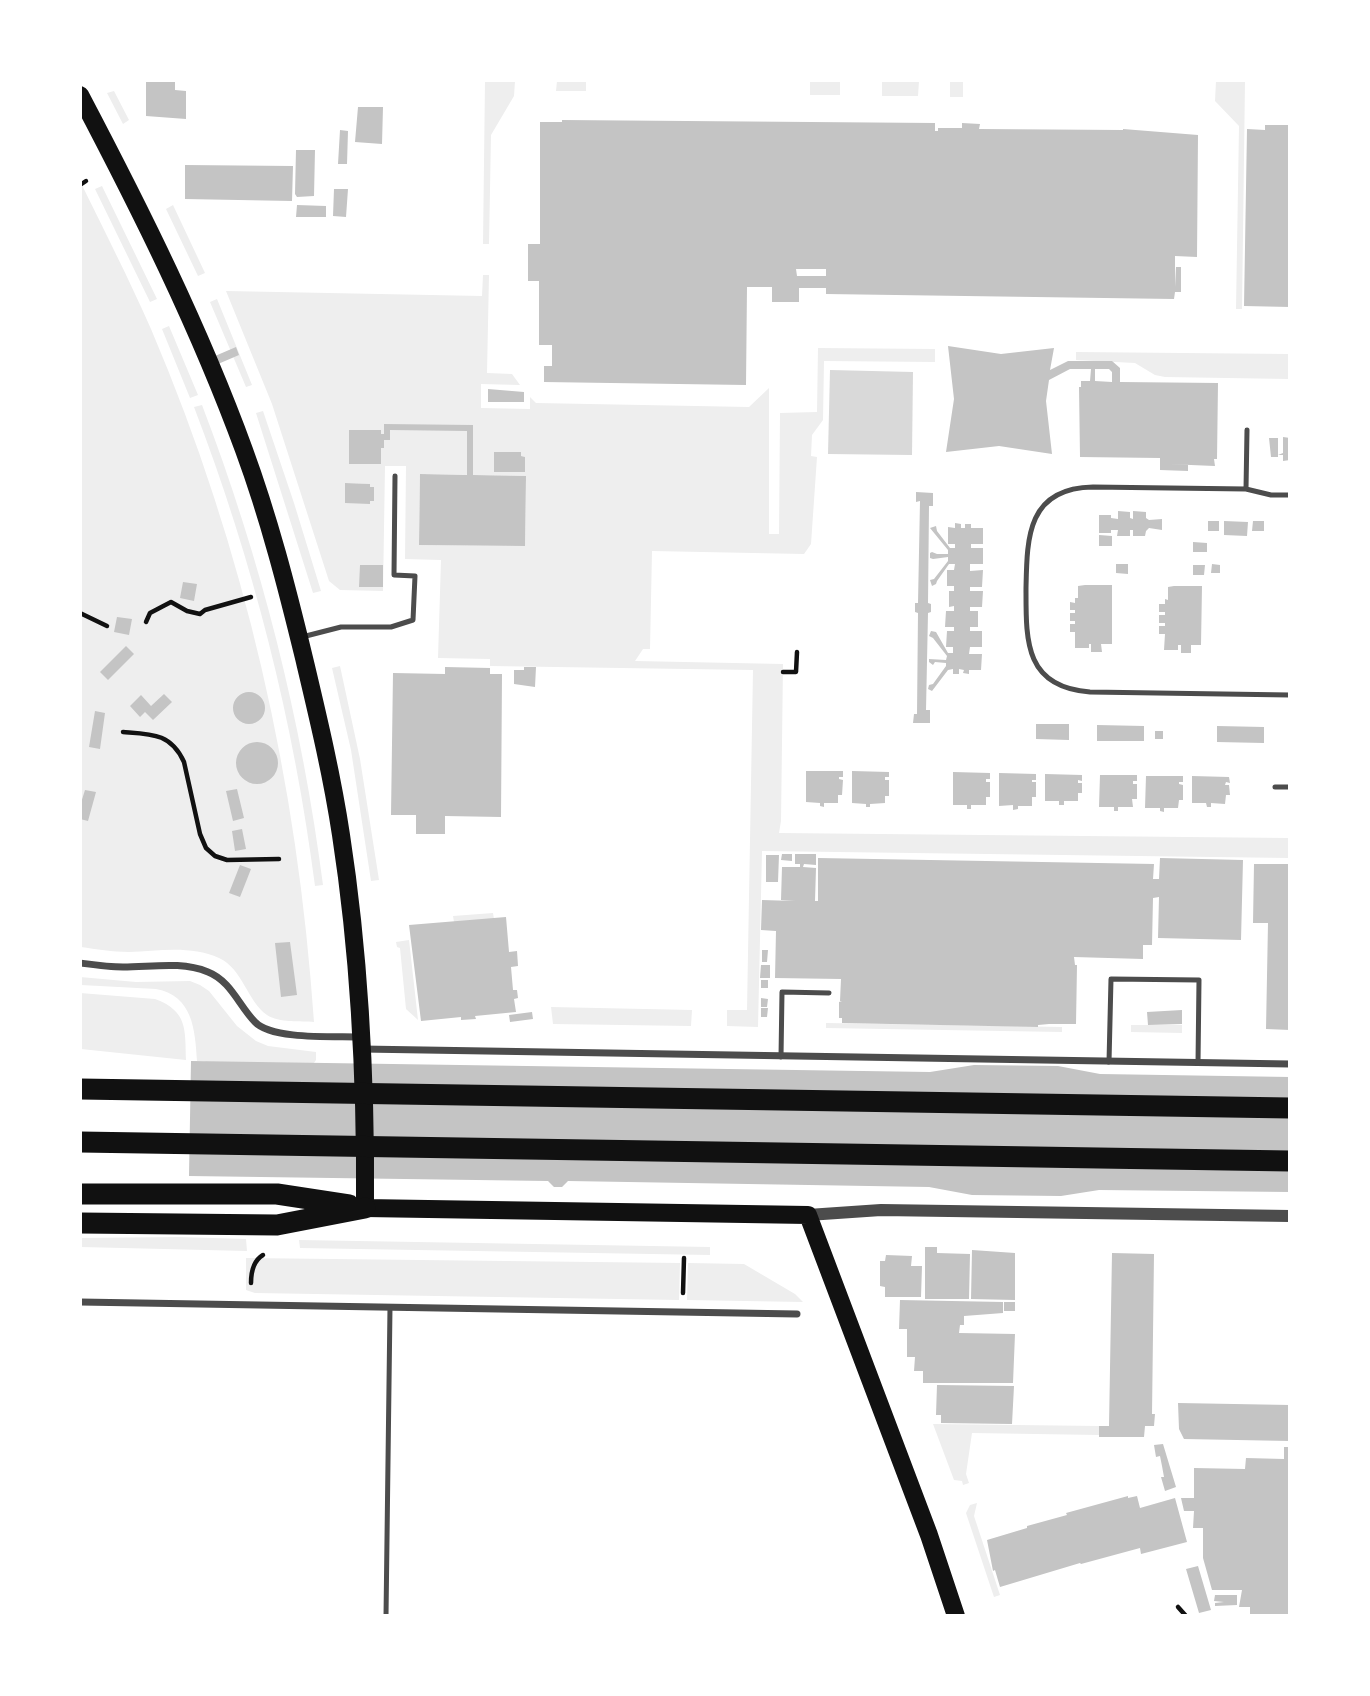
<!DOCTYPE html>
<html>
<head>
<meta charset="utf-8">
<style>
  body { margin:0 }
  #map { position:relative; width:1370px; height:1696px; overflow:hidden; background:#fff; font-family:"PT Sans",sans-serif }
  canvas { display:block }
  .frame { position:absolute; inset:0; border:82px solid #fff; pointer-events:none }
</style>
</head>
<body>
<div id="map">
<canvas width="1370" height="1696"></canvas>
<div class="frame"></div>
</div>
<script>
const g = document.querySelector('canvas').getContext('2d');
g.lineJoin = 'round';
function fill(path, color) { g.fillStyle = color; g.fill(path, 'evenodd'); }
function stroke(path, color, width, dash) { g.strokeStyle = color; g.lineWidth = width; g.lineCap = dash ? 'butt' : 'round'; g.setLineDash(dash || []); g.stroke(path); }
fill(new Path2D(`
  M485 81H515L514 96 491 135 489 244H483Z
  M557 81H586V91H556Z
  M810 81H840V95H810Z
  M882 81H919L918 96H882Z
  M950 81H963V97H950Z
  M1216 81H1245L1242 309H1236L1239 126 1215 101Z
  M114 91 129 120 123 124 107 93Z
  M80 181C104 230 129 279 151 329 245 549 298 784 314 1022 301 1021 279 1023 267 1015 247 1001 243 969 219 958 191 945 158 951 129 952 112 952 96 949 81 947Z
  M102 186 157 299 150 302 95 189Z
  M173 205 205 273 198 276 166 209Z
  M483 275H489L487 373 512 374 520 385 481 384V408L530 409V397L536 403 749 407 769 388V534H779L780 413 817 412 818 348 935 349V362L824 361 823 420 812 435 811 456 817 457 811 544 804 554 652 551 650 649H643L635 661 783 664 781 821 779 833 1289 838V858L762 851 758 1027 727 1026V1010H747L753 670 490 666V659L438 658 441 560 405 559 406 466H385L383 591 340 590 329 581 272 404 226 291 482 296ZM494 452 525 457V472L494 471ZM420 474 526 476 525 546 419 545ZM345 483 370 484V487H374L370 501ZM360 565H383V587H360Z
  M217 299 252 385 246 387 210 302Z
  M169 326 198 395 190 398 162 329Z
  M1076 352 1289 354V379L1165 377 1155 375 1135 363 1076 360Z
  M202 405C261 559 302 721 323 885L315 886C294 722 253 561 194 407Z
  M263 411 294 503 321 591 313 593 256 413Z
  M340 666 360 759 379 880 371 881 351 750 332 668Z
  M493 913 494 919 454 922 453 916Z
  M409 940 418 1020 406 1009 400 948 397 947 396 942Z
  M80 977 136 982 190 981 200 985 209 991 237 1026 256 1041 268 1046 316 1052V1060L254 1152 205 1061H197C195 1030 193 996 156 989L81 985Z
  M80 993 155 999C188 1011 185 1030 186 1060L81 1049Z
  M551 1007 692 1010 691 1026 553 1024Z
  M826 1023 1062 1027V1032L826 1028Z
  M1131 1025H1182V1033L1131 1032Z
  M179 1237 246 1239 247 1251 81 1247V1238Z
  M299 1240 710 1247V1255L300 1248Z
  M246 1258 680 1263 679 1300 255 1293 246 1290Z
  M688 1263 744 1264 795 1294 803 1302 687 1300Z
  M933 1424 1099 1426V1435L972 1433 966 1474 969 1483 963 1485 962 1481 954 1480Z
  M977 1503 974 1516 1000 1595 994 1597 966 1513 970 1505Z`), '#eee');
fill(new Path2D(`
  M830 370 913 372 912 455 828 454Z`), '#d9d9d9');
fill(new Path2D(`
  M146 80H175V90L186 91V119L146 116Z
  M358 107H383L382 144 355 142Z
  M562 120 935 123V131H938V128H962V123L980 124 979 129 1123 130V129L1198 135 1197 257 1175 256V287L1176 267H1181V292H1175L1174 299 826 294V288H799V302H772V287H747L746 385 544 382V366H552V345H539V281H528V244H540V122H562ZM796 269H826V276H797Z
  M1265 125H1290V307L1244 306 1247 129 1265 130Z
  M340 130 348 131 347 164H338Z
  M296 150H315L314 196 297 197 295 194Z
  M185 165 293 166 292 201 185 199Z
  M334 189H348L346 217 333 216Z
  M297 205 326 206V217H296Z
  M948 346 1001 354 1054 348 1050 370 1068 361H1112L1120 368V382L1218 383 1217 459H1214L1215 466 1167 464 1188 465V471L1160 470V458L1080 457 1079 387H1081V381H1090L1091 369H1070L1049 380 1046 401 1052 454 999 446 946 452 954 399ZM1095 369H1109L1112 372V382L1095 381Z
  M236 347 239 355 218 364 215 356Z
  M488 389 524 392V402H488Z
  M384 424 473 425V475L526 476 525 546 419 545 420 474 467 475V431L390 430V440H384V448H381V464H349V430H381V434H384Z
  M1283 437 1290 438V460L1283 461V455H1278L1283 453Z
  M1269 438H1278V457H1271Z
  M494 452H521V456L525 457V472H494Z
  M345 483 370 484V487H374V501H370V504L345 503Z
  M916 492 933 493V506H929L928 603 931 604V612L928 613 926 710H930V723H913L914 714H917L918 613 915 612V603H918L920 501 916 502Z
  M1118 511 1130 512V518L1133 519V511L1146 512V518L1149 520 1162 519V530L1149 528 1146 531 1145 536H1133V530H1130V536H1117L1118 530H1111V533H1099V515H1111V518L1118 519Z
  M1208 521H1219V531H1208Z
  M1224 521 1248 522 1247 536 1224 535Z
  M1253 521H1264V531H1252Z
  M955 523 961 524V528H965V524H971V528H983V544H971V548H983V564H970V571L983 570 982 587H970V591H983L982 607H970V611H978V627H970V631H982V647H970L969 654H982L981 670H969V674L963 673 964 670 959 669V674H953V669L948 670 932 691 928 689 929 685 933 684 946 666V663L935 662 933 665 929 662V659L946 660 947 656 933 638 929 636 931 631 936 632 948 653H953V647H946L947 631H954V627H945L946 611H954V606L949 607V591H954V586H947V570H954L955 564H949L937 581 936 584 932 586 930 580 934 579 948 561V557L933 559 930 558V553L932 552 937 554H948V550L930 528 936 526 937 531 950 548H955V544H948V527L955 528Z
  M1099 535 1112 536V546H1099Z
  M1193 542 1207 543V552H1193Z
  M1116 564H1128V574L1116 573Z
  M1212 564 1220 565V573H1211Z
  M360 565H383V587H359Z
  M1193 565H1205L1204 575H1193Z
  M183 582 197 584 194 601 180 598Z
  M1085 585H1112V644H1101L1102 652H1091V644H1089V648H1075V632H1070V624H1075V621H1070V613H1075V610H1070V602L1075 603V598H1078V586Z
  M1174 586H1202L1201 645H1191V653H1181V645H1178V650H1164L1165 634H1159V626H1165V623H1159V615H1165V612H1159V604H1165V599L1168 600V587Z
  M117 617 132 619 129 635 114 632Z
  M126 646 134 654 108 680 100 672Z
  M445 667 490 668V674H502L501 817 445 816V834H416V815H391L393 673 445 674Z
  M524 667H536L535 687 514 684V670H524Z
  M233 708a16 16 0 1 1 32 0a16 16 0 1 1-32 0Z
  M164 694 172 702 153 720 145 712 140 717 130 706 141 695 151 706Z
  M95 711 105 713 100 749 89 747Z
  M1036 724H1069V740L1036 739Z
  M1097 725 1144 726V741H1097Z
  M1217 726 1264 727V743L1217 742Z
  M1155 731H1163V739H1155Z
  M236 763a21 21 0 1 1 42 0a21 21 0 1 1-42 0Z
  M806 771H843V777H839V779L843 780 842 795H838V803H824V807L820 806V803L806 802Z
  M852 771 889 772V777H885V780H889V796H885V803L870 804V807H866V804L852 803Z
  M953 772 990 773V779H986V782H990V797H986V805H971V809H967V805H953Z
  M999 773 1036 774V780H1032V782H1036V797H1032V806H1018V809L1013 810V805L999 806Z
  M1045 774 1082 775V781L1078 780V783H1082V793H1078V801H1064V805H1059V801H1045Z
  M1100 775H1137V781H1133V784H1137V799H1132L1133 807H1118V811H1114V807H1099Z
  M1146 776H1183V782H1179V784L1183 785V800H1179L1178 808H1164V812L1160 811V808H1145Z
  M1192 776 1229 777 1230 783 1226 782 1225 785H1229L1230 795H1226L1225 804 1211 803V807H1207L1206 803H1192Z
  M237 789 244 818 233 821 226 791Z
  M85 790 96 792 88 821 80 819V806Z
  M242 829 246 849 235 851 232 831Z
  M782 854H792V861L781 860Z
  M795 854H816V865L804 864 803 867 816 868 815 901H818V858L1154 864 1153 879H1159L1160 858 1243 860 1241 940 1158 938 1159 897 1153 898 1152 945H1143V959L1074 957 1075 965H1077L1076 1024H1049L1038 1025V1027L842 1023V1018H839V1002L842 1001H840L841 979 775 978 776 931 761 930 762 900 795 901 781 900 782 867H800V864H795Z
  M766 855H779L778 882H766Z
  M1254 864H1290V1030L1266 1029 1268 923H1253Z
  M240 865 251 869 240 897 229 893Z
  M506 917 509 952 517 951 518 966 511 967 513 990H517L518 998 514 999 516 1012 475 1016 476 1019 461 1020V1017L421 1021 409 925Z
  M290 942 297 995 281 997 275 943Z
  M762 950H768L767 962H762Z
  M761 965H770V978H760Z
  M761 980H768V988H761Z
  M761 998 768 999 767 1007H761Z
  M761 1008H768L767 1017H761Z
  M1182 1010V1024L1148 1025 1147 1012Z
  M532 1012 533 1019 510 1022 509 1015Z
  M191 1061 930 1072 974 1065 1058 1066 1100 1074 1290 1077V1192L1099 1190 1061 1196 972 1195 929 1187 568 1181 562 1187H554L548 1181 189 1176Z
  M925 1247H937V1253L970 1254 969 1299H925Z
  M972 1250 1015 1253V1300L971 1299Z
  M1112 1253 1154 1254 1152 1414H1155L1154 1426H1145L1144 1437H1099V1426H1109Z
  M886 1255 912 1256 911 1266H922L921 1297H885V1287L880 1286V1261H885Z
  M900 1300 1003 1302V1313L964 1316V1325H960L959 1333 1015 1334 1013 1383H923V1371H914L915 1357H907V1329H899Z
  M1004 1302H1015V1311H1004Z
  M937 1385 1014 1386 1012 1424 941 1423V1415H936Z
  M1178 1403 1290 1405V1441L1184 1439 1179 1429Z
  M1163 1444 1176 1487 1165 1491 1161 1477H1164L1162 1466 1160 1456 1156 1457 1154 1445Z
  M1284 1447H1290V1616H1250V1607H1239L1242 1590H1212L1203 1558V1528H1193L1194 1511H1184L1181 1498H1194V1468L1245 1469 1246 1458 1284 1459Z
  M1128 1496V1498L1137 1496 1140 1508 1175 1498 1187 1542 1141 1554 1140 1548 1081 1564 1080 1563 1000 1587 995 1570 993 1571 987 1540 1027 1528V1526L1067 1515 1066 1513Z
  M1198 1566 1211 1610 1199 1613 1186 1569Z
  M1215 1595H1237V1605L1215 1606V1603L1224 1602 1214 1601Z`), '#c4c4c4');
stroke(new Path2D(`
  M80 185 86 181
  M80 613 107 626
  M146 622 150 613 171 602 187 611 200 614 205 610 251 597
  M783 672H796L797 652
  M123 732C151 734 171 733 184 762L200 834 206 848 215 856 227 860 279 859
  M251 1283C251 1272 253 1261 263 1255
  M683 1293 684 1258
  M1178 1607 1186 1616`), '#111', 4.5);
stroke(new Path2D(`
  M1246 489 1247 430
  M1290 495H1271L1246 489 1093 487C1027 488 1027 538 1026 588 1026 640 1024 687 1090 692L1290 695
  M302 637 341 627H391L413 620 415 576 394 575 395 476
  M1275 787H1290
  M781 1057 782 992 829 993
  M1109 1062 1111 979 1199 980 1198 1063
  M386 1616 390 1307`), '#4c4c4c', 5);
stroke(new Path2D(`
  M80 963C95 965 109 967 123 967 152 967 181 961 208 972 231 981 239 1006 255 1022 272 1040 335 1036 360 1037
  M362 1049 1290 1064
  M80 1302 797 1314`), '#4c4c4c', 7);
stroke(new Path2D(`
  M808 1215 881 1210 1290 1216`), '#4c4c4c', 12);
stroke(new Path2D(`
  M80 95C141 211 199 327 244 450 269 518 287 588 304 658 318 717 332 775 341 835 360 958 366 1083 365 1208L808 1215 929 1535 956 1616`), '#111', 18);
stroke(new Path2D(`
  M80 1089 1290 1108
  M80 1142 1290 1161
  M80 1194H277L349 1205
  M80 1223 277 1225 365 1208`), '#111', 21);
</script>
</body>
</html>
